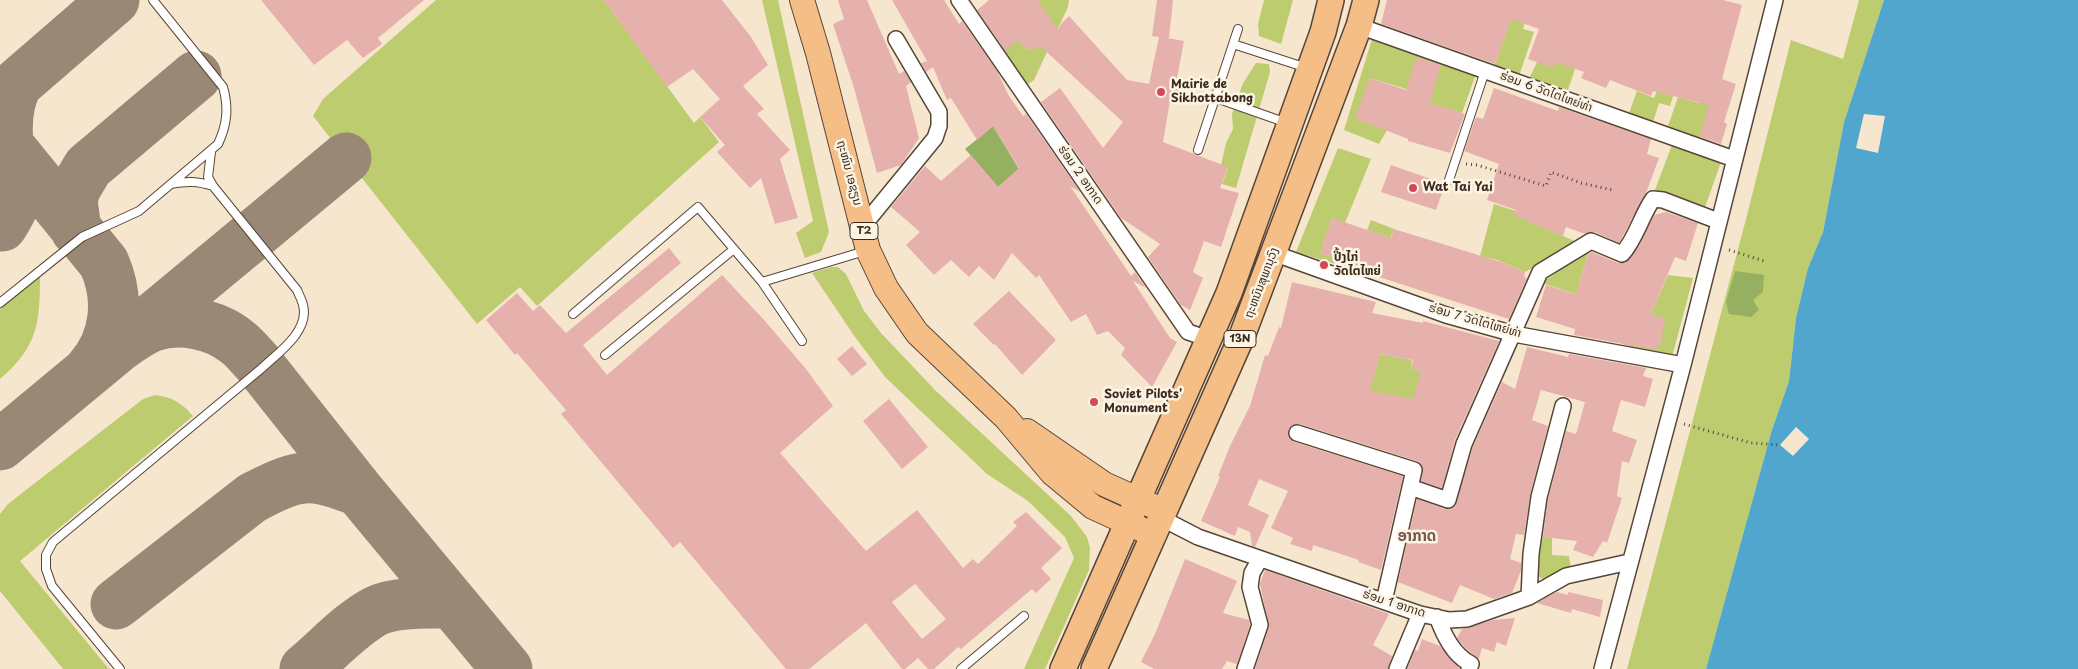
<!DOCTYPE html>
<html>
<head>
<meta charset="utf-8">
<style>
  body { margin:0 }
  canvas { display:block; background:#f7e6ce }
</style>
</head>
<body>
<canvas width="2078" height="669"></canvas>
<script>
const g = document.querySelector('canvas').getContext('2d');
g.lineJoin = 'round';
function fill(path, color) { g.fillStyle = color; g.fill(path, 'evenodd'); }
function stroke(path, color, width, dash) { g.strokeStyle = color; g.lineWidth = width; g.lineCap = dash ? 'butt' : 'round'; g.setLineDash(dash || []); g.stroke(path); }
function label(font, color, halo, rows, align = 'center') {
  g.font = font + ' "Playpen Sans","Noto Sans Lao",sans-serif'; g.lineWidth = 5; g.setLineDash([]); g.textBaseline = 'middle'; g.strokeStyle = halo; g.fillStyle = color; for (const [text, x, y, turn = 0] of rows) {
    g.save(); g.translate(x, y); g.rotate((+turn || 0) * Math.PI / 180); g.textAlign = isNaN(turn) ? turn : align; if (halo) g.strokeText(text, 0, 0); g.fillText(text, 0, 0); g.restore();
  }
}
fill(new Path2D(`
  M436 0H604L694 123 700 117 719 142 537 306 520 287 477 324 313 116 323 99Z
  M762 0H778L829 232 821 252 805 258 796 233 813 221Z
  M1037 0H1069L1068 7 1034 80 1024 87 997 46 1008 40H1019L1026 50 1056 28Z
  M1264 0H1293L1281 44 1259 36 1258 24Z
  M1859 0H1884L1844 122 1823 232 1808 268 1796 318 1789 381 1771 433 1706 669H1627L1746 219 1791 40 1843 59Z
  M1515 7 1529 10 1523 29 1534 32 1519 76 1494 67Z
  M1372 39 1476 74 1462 113 1428 103 1429 96 1370 78 1356 118 1387 130 1379 144 1344 130Z
  M1581 51 1567 93 1529 79 1537 62H1556Z
  M1256 63 1269 64 1270 72 1236 188 1222 184 1228 168 1221 165 1226 143 1233 129 1232 114 1243 83Z
  M1663 76 1667 94 1673 96 1670 106 1659 103 1652 125 1628 116 1637 91 1654 98Z
  M1705 78H1717L1700 138 1667 129 1678 97 1699 103Z
  M1672 145 1721 162 1703 213 1653 195Z
  M1338 148 1371 159 1345 223 1332 218 1320 253 1375 271 1388 237 1367 230 1371 220 1394 229 1376 276 1296 252Z
  M1494 204 1516 211 1515 215 1579 243 1525 272 1497 260 1480 256Z
  M1590 249 1576 294 1542 283Z
  M831 267H838L846 274 864 311 881 333 936 391 1071 516 1087 537 1090 548 1089 570 1045 669H1024L1074 558 1065 537 1028 501 987 474 885 377 855 337 812 273Z
  M40 273C40 321 39 346 0 379V307Z
  M1668 275 1693 278 1672 357 1657 355 1613 341 1660 344 1664 319 1651 314Z
  M1380 354 1412 360 1411 368 1421 371 1418 400 1385 394 1383 399 1369 393Z
  M155 395C172 397 182 403 193 416L20 561 109 669H63L0 591V514L8 504 143 399Z
  M1543 537 1552 538V555L1569 556 1571 568 1549 581 1536 576Z`), '#bdcc6f');
fill(new Path2D(`
  M993 126 1019 169 998 187 965 149Z
  M1735 271 1764 275 1763 292 1753 300 1759 310 1751 317 1729 314 1726 302Z`), '#96b062');
fill(new Path2D(`
  M1884 0H2078V669H1706L1771 433 1789 381 1796 318 1808 268 1823 232 1844 122Z`), '#50a6cd');
fill(new Path2D(`
  M1864 114 1885 116 1878 153 1856 148Z
  M1796 427 1809 439 1793 456 1780 445Z`), '#f7e6ce');
stroke(new Path2D(`
  M0 135 104 263C120 299 116 339 90 369
  M8 144C6 123 7 103 17 84L114 0
  M2 226C21 195 22 186 13 151
  M76 230 72 201 75 189 88 167 196 76
  M117 348C128 340 140 331 153 326 180 317 215 324 237 342 244 347 250 355 256 361L359 491 507 669
  M0 445 346 158
  M116 604 252 498C270 489 292 476 314 478 329 479 345 486 359 491
  M305 669C327 651 351 624 376 611 396 601 431 603 452 603`), '#998876', 51);
fill(new Path2D(`
  M261 0H424L378 38 382 44 363 58 347 40 314 65Z
  M604 0H722L751 37 768 65 743 86 764 109 757 114 790 150 780 159 798 218 775 224 761 178 750 188 717 152 725 145 700 117 720 99 693 69 667 87Z
  M838 0H867L899 74 904 71 911 82 906 86 919 138 901 165 877 173 854 88 833 24 844 19Z
  M892 0H944L959 24 962 21 997 71 1009 96 1023 116 1026 114 1080 192 1070 186 1131 276 1135 272 1146 288 1133 281 1170 338 1177 342 1152 387 1121 355 1125 348 1108 331 1097 335 1086 314 1071 322 1039 275 1036 278 1012 253 994 280 979 266 969 277 951 260 934 275 906 245 920 232 891 207 925 166 941 181 971 155 998 187 1019 168 993 126 977 140 951 98 947 100 933 67 926 72 921 63 927 61Z
  M989 0H1037L1058 30 1061 24 1069 16 1127 80 1149 84 1159 37 1152 36 1157 0H1173L1169 38 1162 37 1184 41 1176 83 1187 85 1184 104 1170 101 1163 142 1228 167 1220 188 1239 193 1221 247 1204 241 1193 272 1203 278 1190 310 1181 305 1148 257 1160 244 1121 218 1041 102 1060 88 1103 148 1123 122 1039 45 1031 51 1029 48 1026 50 1019 40 1005 50 977 10Z
  M1387 0H1723L1742 5 1722 79 1736 84 1724 122 1727 124 1721 144 1700 137 1709 105 1653 91 1651 96 1610 80 1606 88 1581 78 1584 72 1556 62 1554 68 1528 59 1539 29 1511 19 1495 64 1381 24Z
  M1417 57 1441 65 1430 103 1465 114 1450 153 1408 141V139L1355 118 1370 78 1406 90Z
  M1494 88 1558 111 1559 107 1651 139 1647 154 1659 158 1646 193 1619 243 1595 232 1585 234 1566 227 1563 236 1514 215 1516 210 1487 200 1499 164 1464 151 1476 117 1483 119Z
  M1391 165 1445 184 1436 210 1381 192Z
  M1666 212 1698 223 1686 261 1675 257 1651 314 1665 319 1660 345 1658 344 1657 350 1574 335 1575 329 1536 317 1546 285 1576 294 1589 253 1592 252 1618 263H1625L1639 246 1654 215Z
  M1332 218 1391 238 1394 229 1501 262 1525 272 1524 277 1527 278 1509 319 1376 276 1377 272 1320 253Z
  M669 248 681 263 583 345 607 375 722 275 765 321 806 369 833 406 780 453 866 551 917 510 963 568 973 559 978 564 1017 526 1013 522 1026 512 1062 548 1041 568 1051 579 1036 593 1032 589 961 649 958 647 934 669H928L918 658 905 669H902L866 623 809 669H786L680 542 673 548 561 414 566 410 517 353 515 355 486 320 517 293 533 311 540 305 566 333ZM915 584 946 619 922 639 892 602Z
  M1292 282 1376 302 1372 313 1423 323V321L1499 341 1455 440 1442 488 1421 481 1423 468 1417 461 1300 424H1295L1288 430V435L1294 442 1403 476 1381 570 1358 562 1359 560 1313 545 1312 551 1290 544 1293 538 1271 528 1288 491 1259 479 1248 505 1269 515 1255 547 1252 546 1250 532 1238 527 1235 536 1201 521 1220 477 1218 476 1230 446 1250 406 1265 355 1268 356 1279 327 1281 328ZM1380 354 1413 360 1411 368 1421 371 1413 399 1370 391Z
  M1009 291 1056 340 1022 375 995 344 994 345 973 324Z
  M852 346 867 364 852 376 837 359Z
  M1527 347 1568 357 1569 354 1646 368 1643 376 1653 379 1645 407 1621 400 1612 431 1637 440 1629 463 1622 461 1617 496 1622 498 1607 543 1603 541 1593 557 1573 550 1577 541 1543 537 1548 499 1566 431 1576 434 1585 402 1541 390 1532 420 1548 426 1530 495 1524 535 1516 534 1510 559 1521 563V571L1512 593 1494 599 1460 585 1452 603 1398 582 1417 499 1445 509 1455 506 1473 447 1502 382 1515 389Z
  M889 399 928 447 902 469 863 421Z
  M1185 559 1237 581 1223 613 1249 620 1250 625 1237 664 1227 661 1222 669H1154L1141 662 1155 634Z
  M1265 570 1389 614 1373 645 1392 656 1388 669H1255L1269 627 1260 584Z
  M1557 592 1568 595V592L1603 600 1600 617 1572 609 1571 613 1537 603Z
  M1515 618 1506 646 1497 642 1494 652 1482 648 1479 659 1466 649 1457 638 1462 629 1493 620Z
  M1422 639 1440 646 1460 669H1407L1415 650 1418 651Z`), '#e6b0ac');
const service = new Path2D(`
  M1233 44 1307 68
  M1216 98 1287 123
  M1198 150 1238 29
  M211 152 208 177 213 186
  M1449 180 1485 71
  M762 282 865 251
  M0 303 82 237 139 211 218 144C227 125 229 108 223 87L153 0
  M573 314 698 207 762 282 802 341
  M605 355 734 249
  M120 669 52 586 46 569V555L53 542 262 368C278 353 310 331 303 305 302 300 299 295 297 290L213 186C197 181 187 181 171 184
  M961 669 1024 616`);
const minor = new Path2D(`
  M959 0 1188 332 1209 339
  M1359 26 1734 159
  M863 226 935 138 939 126V112L896 39
  M1273 253 1446 315 1514 334 1683 365
  M1297 433 1414 470 1384 601
  M1410 487 1448 500 1464 444 1540 272 1591 241 1622 254C1636 239 1641 216 1653 199L1663 200 1718 221
  M1161 518 1198 537 1420 614 1449 620 1467 619 1529 597 1566 576 1629 562
  M1529 597 1531 554 1539 497 1563 406
  M1437 617C1444 635 1453 655 1471 664L1469 669
  M1245 669 1260 625 1250 587 1252 573 1260 559
  M1397 669 1420 614
  M1602 669 1683 365 1775 0`);
const primary = new Path2D(`
  M802 0 818 53 868 250 886 288 917 333 1006 418 1052 473 1093 507 1154 535
  M1027 431 1104 484 1164 511`);
const trunk = new Path2D(`
  M1063 669 1229 293 1323 32 1331 0
  M1094 669 1242 336 1359 26 1366 0`);
stroke(service, '#574638', 10);
stroke(minor, '#574638', 18);
stroke(primary, '#574638', 26);
stroke(trunk, '#574638', 28);
stroke(new Path2D(`
  M1466 164 1477 165 1546 186 1551 172 1581 183 1613 190
  M1729 250 1764 261
  M1684 424 1751 443 1780 445`), '#574638', 3, [1, 4]);
stroke(service, '#fff', 8);
stroke(minor, '#fff', 15);
stroke(primary, '#f6be87', 24);
stroke(trunk, '#f6be87', 25);
for (const [x, y, r, color] of [
  [1161,92,5,"#d1495b"],
  [1413,188,5,"#d1495b"],
  [1324,265,5,"#d1495b"],
  [1094,402,5,"#d1495b"]
]) { const dot = new Path2D(); dot.arc(x, y, r, 0, 2 * Math.PI); g.fillStyle = color; g.fill(dot); stroke(dot, '#fcf5e5', 2); }
for (const [x, y, w] of [
  [864,231,28],
  [1240,339,32]
]) { const box = new Path2D(); box.roundRect(x - w / 2, y - 8.5, w, 17, 4); g.fillStyle = '#fcf5e5'; g.fill(box); stroke(box, '#3b2a1e', 1); }
label('bold 11px', '#3b2a1e', null, [
  ["T2",864,231],
  ["13N",1240,339]
]);
label('bold 12px', '#3b2a1e', '#fcf5e5', [
  ["Mairie de",1171,85],
  ["Sikhottabong",1171,99],
  ["Wat Tai Yai",1423,188],
  ["ປີ້ງໄກ່",1334,258],
  ["ວັດໄຕໄຫຍ່",1334,272],
  ["Soviet Pilots'",1104,395],
  ["Monument",1104,409]
], 'left');
label('12px', '#3b2a1e', '#fcf5e5', [
  ["ຮ່ອມ 6 ວັດໄຕໄຫຍ່ທ່າ",1546,92,20],
  ["ຖະໜົນ ເອຊຽນ",849,173,75],
  ["ຮ່ອມ 2 ອາກາດ",1080,175,55],
  ["ຖະຫນົນສຸພານຸວົງ",1262,283,-69],
  ["ຮ່ອມ 7 ວັດໄຕໄຫຍ່ທ່າ",1475,321,16],
  ["ຮ່ອມ 1 ອາກາດ",1394,604,18]
]);
label('bold 15px', '#775950', '#fcf5e5', [
  ["ອາກາດ",1417,537]
]);
</script>
</body>
</html>
